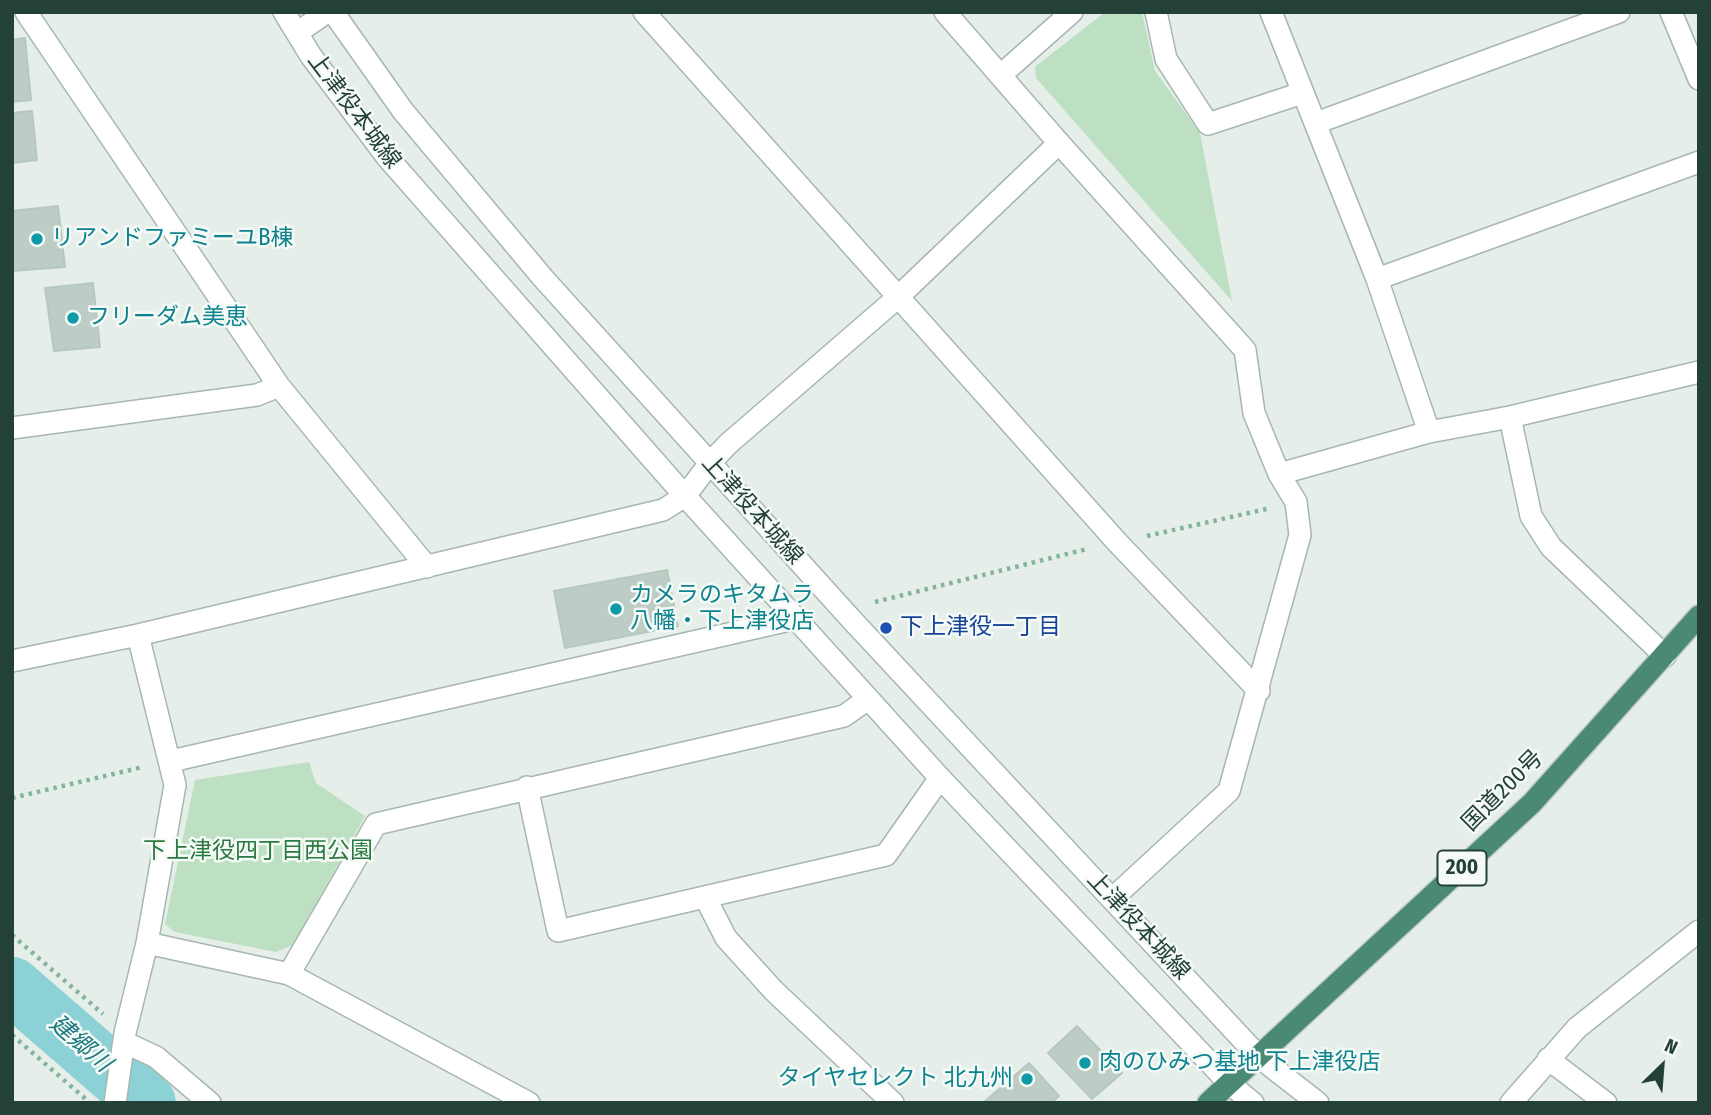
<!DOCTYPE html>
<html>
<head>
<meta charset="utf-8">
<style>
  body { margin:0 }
  #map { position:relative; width:1711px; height:1115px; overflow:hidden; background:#e5eee9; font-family:"Fira Sans Condensed",sans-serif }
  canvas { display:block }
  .frame { position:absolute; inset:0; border:14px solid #234136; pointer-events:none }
  .north { position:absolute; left:1627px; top:1031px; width:70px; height:70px; -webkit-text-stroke:5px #f5faf7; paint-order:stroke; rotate:25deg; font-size:19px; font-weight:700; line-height:28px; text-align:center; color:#234136 }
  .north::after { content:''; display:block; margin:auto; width:24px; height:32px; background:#234136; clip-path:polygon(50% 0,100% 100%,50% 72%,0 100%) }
</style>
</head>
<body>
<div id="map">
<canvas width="1711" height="1115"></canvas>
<div class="frame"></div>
<div class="north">N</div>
</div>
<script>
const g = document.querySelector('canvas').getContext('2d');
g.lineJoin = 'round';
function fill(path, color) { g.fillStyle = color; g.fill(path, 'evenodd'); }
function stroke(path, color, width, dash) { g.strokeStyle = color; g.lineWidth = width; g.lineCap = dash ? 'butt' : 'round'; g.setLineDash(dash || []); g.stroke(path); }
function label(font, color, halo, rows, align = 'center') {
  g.font = font + ' "Fira Sans Condensed","Noto Sans JP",sans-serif'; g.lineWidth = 5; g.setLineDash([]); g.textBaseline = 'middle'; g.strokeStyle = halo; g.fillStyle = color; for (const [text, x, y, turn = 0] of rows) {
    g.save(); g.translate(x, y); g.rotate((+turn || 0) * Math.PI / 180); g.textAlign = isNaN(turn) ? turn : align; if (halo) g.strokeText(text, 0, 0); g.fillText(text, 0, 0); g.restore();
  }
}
fill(new Path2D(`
  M1105 12H1142L1155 71 1200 133 1232 301 1036 78 1035 67Z
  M309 762 316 783 365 816 293 945 276 952 175 932 165 924 195 780Z`), '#bde0c3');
fill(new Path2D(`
  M12 968 108 1055 102 1079 12 1000Z`), '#8bd1d5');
stroke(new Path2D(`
  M12 986 147 1103`), '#8bd1d5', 58);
const building = new Path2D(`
  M25 38 31 100 12 102V40Z
  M32 111 37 160 12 163V113Z
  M58 206 65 267 12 271V211Z
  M93 283 100 347 54 351 45 288Z
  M667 570 678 626 565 648 554 591Z
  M1077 1026 1122 1073 1092 1099 1048 1053Z
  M1029 1063 1059 1096 1051 1103H983Z`);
fill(building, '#bdccc4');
stroke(building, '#b6c8bf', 2);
const minor = new Path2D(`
  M26 12 279 386 427 567
  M945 12 1059 143 1245 350 1254 413 1279 474 1296 502 1300 535 1229 791 1113 898
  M1156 12 1166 59 1208 124 1302 93
  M1271 12 1377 279 1429 432
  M1671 12 1699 79
  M1002 74 1072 12
  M1316 123 1619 12
  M1377 279 1699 162
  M1510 417 1531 516 1551 547 1665 656
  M12 428 257 395 279 386
  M1279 474 1429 432 1510 417 1699 372
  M12 661 138 635 663 510 685 496 710 463
  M171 761 794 619
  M527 787 558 931 886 855 940 778
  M705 897 726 938 774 991 893 1103
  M147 943 289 974 529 1103
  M289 974 376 824 844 716 868 699
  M124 1042 156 1057 210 1103
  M1548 1059 1606 1103
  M115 1103 125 1033 147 943 175 785 138 635
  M1511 1103 1577 1028 1699 931`);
const tertiary = new Path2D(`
  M284 12 311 56 387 157 685 496 940 778 1230 1084 1253 1103
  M333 12 403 111 543 278 851 619 1259 1057 1318 1103
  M644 12 1117 542 1259 691
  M297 33 327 12
  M710 463 728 444 897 298 1059 143`);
const trunk = new Path2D(`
  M1208 1103 1532 803 1699 616`);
stroke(minor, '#a7b7b0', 24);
stroke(tertiary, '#a7b7b0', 24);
stroke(trunk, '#c1cac7', 24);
stroke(new Path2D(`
  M1147 536 1271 508
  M875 602 1087 549
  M12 798 143 767
  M12 935 103 1014
  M12 1035 88 1101`), '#84b39f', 4.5, [3.5, 5]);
stroke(minor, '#fff', 21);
stroke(tertiary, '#fff', 21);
stroke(trunk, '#4a8a74', 21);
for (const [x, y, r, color] of [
  [37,239,7,"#0f9aa8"],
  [73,318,7,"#0f9aa8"],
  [616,609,7,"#0f9aa8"],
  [886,628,7,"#1a4fb4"],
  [1085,1063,7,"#0f9aa8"],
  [1027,1079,7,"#0f9aa8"]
]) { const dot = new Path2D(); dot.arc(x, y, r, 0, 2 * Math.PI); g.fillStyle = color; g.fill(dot); stroke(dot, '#f5faf7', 2.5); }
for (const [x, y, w] of [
  [1462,868,49]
]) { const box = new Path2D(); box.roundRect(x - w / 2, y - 17.5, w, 35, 5); g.fillStyle = '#f5faf7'; g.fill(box); stroke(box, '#234136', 2); }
label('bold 21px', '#234136', null, [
  ["200",1462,868]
]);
label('23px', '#234136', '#f5faf7', [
  ["上津役本城線",354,111,53],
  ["上津役本城線",752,510,48],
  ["国道200号",1503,791,-45],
  ["上津役本城線",1138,926,47]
]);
label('23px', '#0d838f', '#f5faf7', [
  ["リアンドファミーユB棟",51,239],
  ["フリーダム美恵",87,318],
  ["カメラのキタムラ",630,596],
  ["八幡・下上津役店",630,622],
  ["肉のひみつ基地 下上津役店",1099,1063],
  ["タイヤセレクト 北九州",1013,1079,"right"]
], 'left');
label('23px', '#164399', '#f5faf7', [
  ["下上津役一丁目",900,628]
], 'left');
label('23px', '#2b7a41', '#f5faf7', [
  ["下上津役四丁目西公園",258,852]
]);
label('italic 24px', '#1a7a80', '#f5faf7', [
  ["建郷川",80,1044,41]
]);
</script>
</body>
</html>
